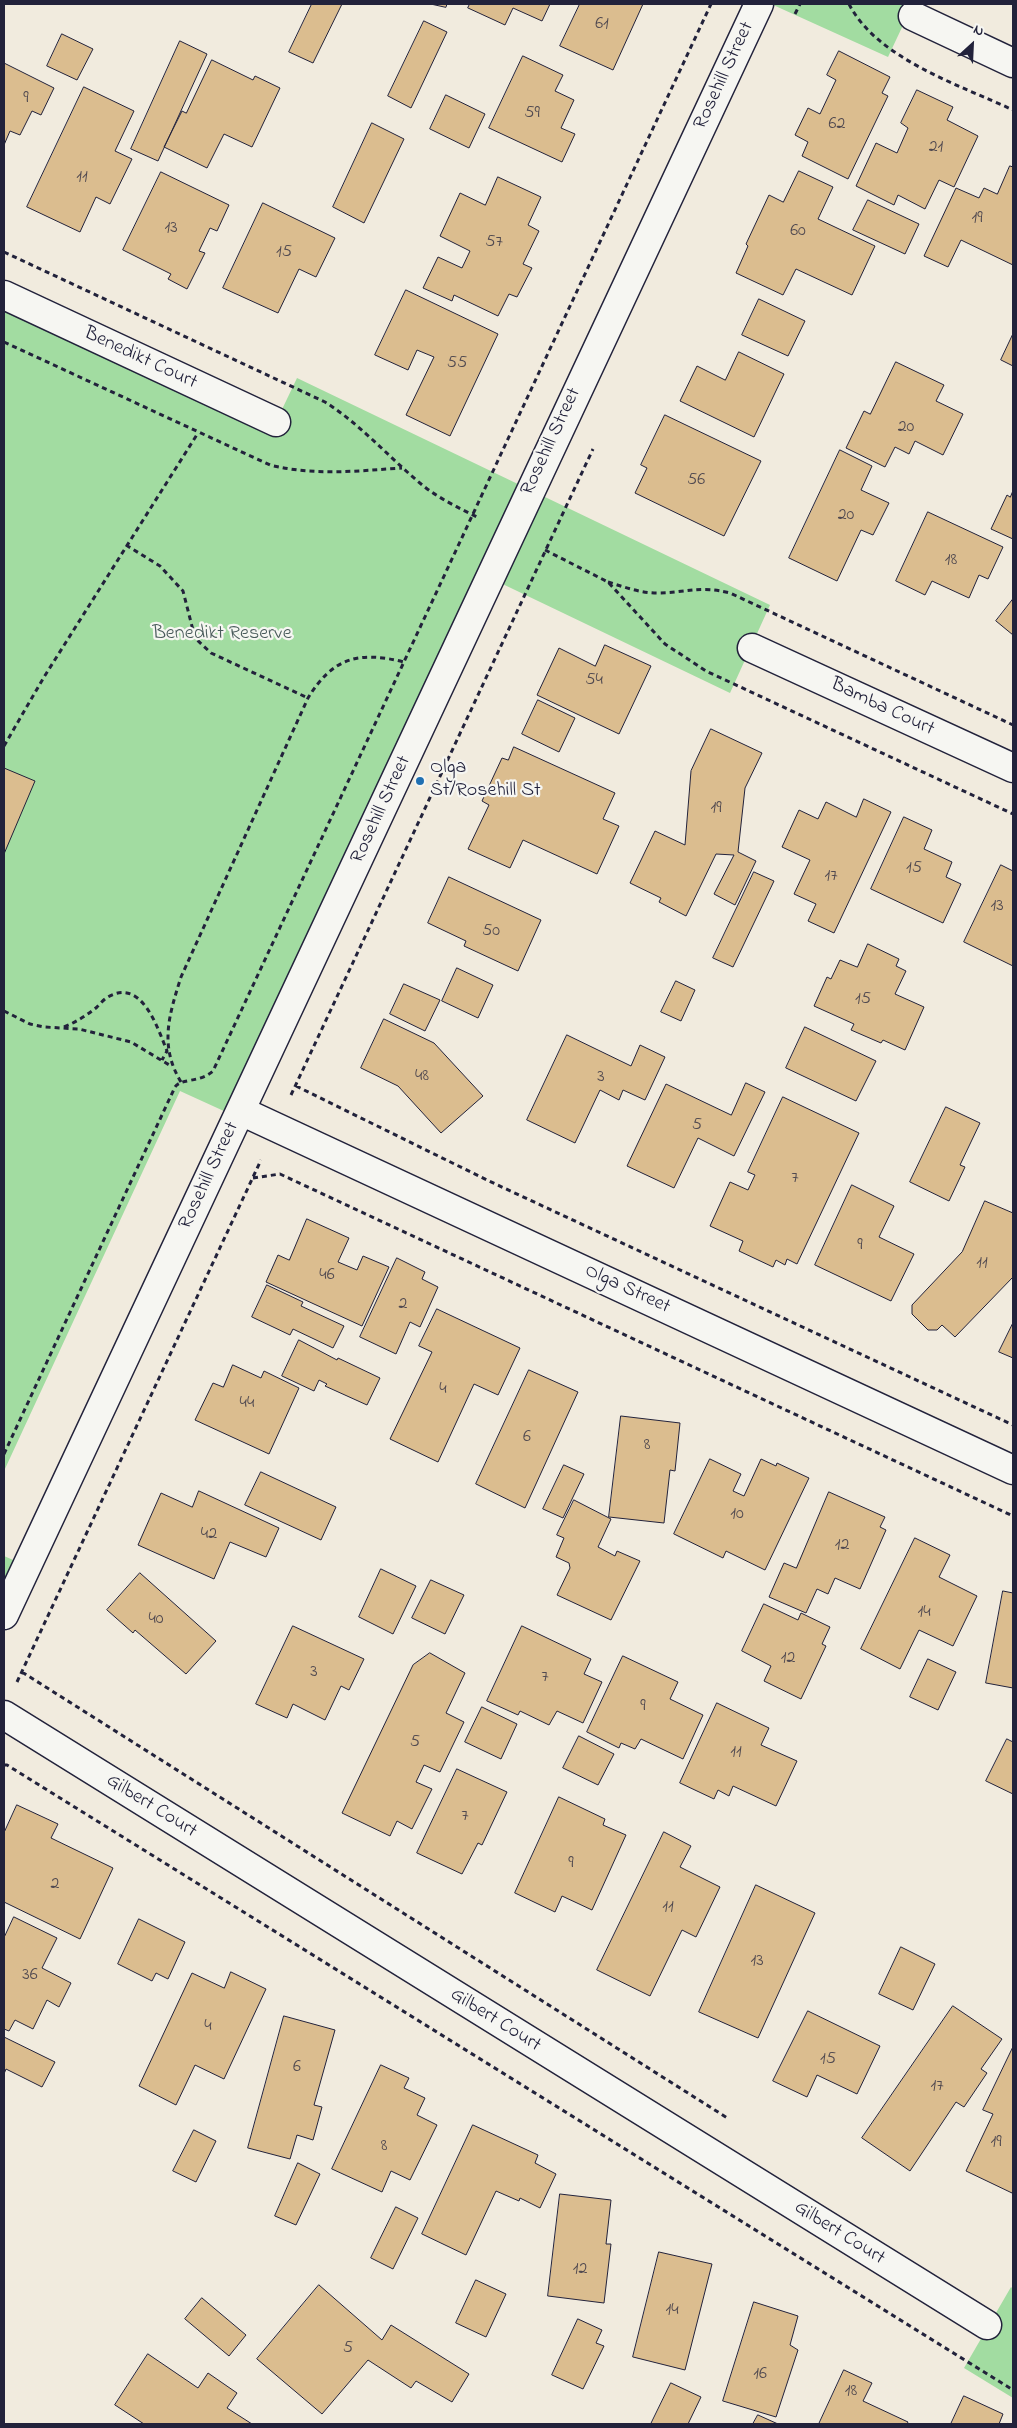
<!DOCTYPE html>
<html>
<head>
<meta charset="utf-8">
<style>
  body { margin:0 }
  #map { position:relative; width:1017px; height:2428px; overflow:hidden; background:#f1ebde; font-family:"Indie Flower",sans-serif }
  canvas { display:block }
  .frame { position:absolute; inset:0; border:5px solid #22223b; pointer-events:none }
  .north { position:absolute; left:947px; top:20px; width:50px; height:50px; -webkit-text-stroke:4px #f6f6f2; paint-order:stroke; rotate:25deg; font-size:14px; font-weight:700; line-height:20px; text-align:center; color:#22223b }
  .north::after { content:''; display:block; margin:auto; width:18px; height:22px; background:#22223b; clip-path:polygon(50% 0,100% 100%,50% 72%,0 100%) }
</style>
</head>
<body>
<div id="map">
<canvas width="1017" height="2428"></canvas>
<div class="frame"></div>
<div class="north">N</div>
</div>
<script>
const g = document.querySelector('canvas').getContext('2d');
g.lineJoin = 'round';
function fill(path, color) { g.fillStyle = color; g.fill(path, 'evenodd'); }
function stroke(path, color, width, dash) { g.strokeStyle = color; g.lineWidth = width; g.lineCap = dash ? 'butt' : 'round'; g.setLineDash(dash || []); g.stroke(path); }
function label(font, color, halo, rows, align = 'center') {
  g.font = font + ' "Indie Flower",sans-serif'; g.lineWidth = 4.5; g.setLineDash([]); g.textBaseline = 'middle'; g.strokeStyle = halo; g.fillStyle = color; for (const [text, x, y, turn = 0] of rows) {
    g.save(); g.translate(x, y); g.rotate((+turn || 0) * Math.PI / 180); g.textAlign = isNaN(turn) ? turn : align; if (halo) g.strokeText(text, 0, 0); g.fillText(text, 0, 0); g.restore();
  }
}
fill(new Path2D(`
  M771 4H913L888 57Z
  M4 295 276 422 297 378 770 605 730 693 490 578 237 1117 180 1091 4 1471Z
  M4 1556 27 1566 4 1615Z
  M1011 2287 1013 2289V2398L964 2368Z`), '#a2dca1');
const building = new Path2D(`
  M312 4H342L313 63 289 52Z
  M431 4H447L446 7Z
  M470 4H550L542 21 513 8 505 25 468 8Z
  M580 4H643L613 70 560 46Z
  M424 21 447 32 411 108 388 96Z
  M62 34 93 49 77 80 47 66Z
  M180 41 207 54 158 161 131 149Z
  M839 51 890 77 882 93 888 96 848 179 802 156 808 142 795 135 808 108 820 114 836 80 827 75Z
  M523 56 563 75 555 91 574 100 561 128 575 134 562 162 489 128Z
  M212 60 253 80 255 76 280 88 252 147 224 134 207 168 164 147 182 111 186 113Z
  M4 63 54 88 41 115 32 111 20 135 10 131 4 145Z
  M84 87 134 111 115 151 132 159 110 204 96 197 80 232 27 207Z
  M917 90 953 107 947 120 978 136 954 187 939 180 925 209 898 195 894 205 856 186 876 143 897 153 908 128 901 123Z
  M446 95 485 114 469 148 430 129Z
  M372 123 404 139 364 223 333 207Z
  M1010 166 1013 167V265L961 240 948 267 924 256 956 188 979 198 984 188 997 194Z
  M799 171 833 187 818 219 875 246 852 295 796 269 783 295 736 273 748 246 746 244 769 195 783 202Z
  M161 172 229 205 217 231 210 228 199 251 205 253 187 289 168 279 171 274 123 250Z
  M498 177 541 197 528 225 539 231 523 264 532 268 517 297 509 294 498 316 454 295 452 301 423 288 438 257 462 268 470 251 440 236 460 193 485 205Z
  M868 200 919 224 905 254 853 230Z
  M263 203 335 238 316 277 299 269 278 313 223 288Z
  M406 290 498 334 450 436 406 415 434 357 417 350 408 370 375 355Z
  M759 299 805 321 788 356 742 335Z
  M1013 334V366L1001 360Z
  M739 352 784 374 754 437 680 401 697 366 725 380Z
  M896 362 944 385 936 401 963 414 943 455 915 441 909 454 895 447 885 467 846 448 864 411 870 414Z
  M665 415 761 461 724 536 635 493 647 468 641 465Z
  M840 450 872 466 861 490 889 503 873 535 861 530 837 581 789 558Z
  M1013 491V539L991 529 1007 495 1010 497Z
  M928 512 1003 547 988 579 979 575 969 598 932 581 925 595 896 581Z
  M1013 599V635L996 621Z
  M605 645 651 666 619 734 537 695 559 648 595 666Z
  M538 700 575 718 559 752 522 734Z
  M711 729 762 753 745 788 738 852 756 861 735 905 714 894 734 855 716 854 686 916 659 902 661 898 630 883 655 831 685 845 691 771Z
  M514 747 615 793 603 819 619 826 597 874 523 840 510 868 468 849 489 805 482 801 502 758 508 760Z
  M4 768 35 781 4 854Z
  M864 799 891 812 834 933 808 921 816 904 794 894 810 860 782 847 799 810 818 819 826 802 856 817Z
  M904 817 932 830 924 849 952 862 946 877 961 884 943 923 871 889Z
  M1001 865 1013 871V966L964 942Z
  M754 872 774 881 733 967 713 958Z
  M449 877 541 920 518 971 464 946 466 941 428 923Z
  M868 944 899 959 896 966 906 971 895 994 924 1007 905 1050 883 1040 881 1043 851 1030 854 1024 814 1006 827 977 831 979 840 960 857 967Z
  M457 968 493 985 478 1018 442 1001Z
  M676 981 695 990 681 1021 661 1012Z
  M404 984 440 1000 425 1031 390 1014Z
  M384 1019 434 1043 483 1096 441 1133 398 1086 361 1068Z
  M805 1027 876 1061 856 1101 786 1068Z
  M567 1035 631 1066 640 1045 665 1057 645 1100 623 1090 619 1100 600 1090 575 1143 527 1120Z
  M746 1083 765 1092 734 1156 698 1138 674 1188 627 1166 666 1084 731 1115Z
  M783 1097 859 1133 797 1264 787 1259 785 1265 776 1260 773 1267 739 1251 743 1241 710 1226 730 1182 748 1190 755 1175 748 1172Z
  M946 1107 980 1123 960 1165 965 1167 949 1201 910 1182Z
  M852 1185 894 1206 879 1237 914 1254 891 1301 815 1265Z
  M985 1201 1013 1213V1277L955 1337 942 1325 937 1330H928L912 1314V1305L962 1252Z
  M307 1219 349 1238 338 1262 357 1270 363 1256 389 1267 362 1326 266 1282 278 1255 289 1260Z
  M397 1258 425 1272 422 1279 438 1287 420 1327 410 1322 396 1354 360 1337Z
  M267 1285 303 1302 301 1306 344 1326 333 1348 293 1329 290 1335 252 1317Z
  M437 1309 520 1348 498 1395 474 1384 438 1462 390 1439 432 1352 419 1346Z
  M1013 1323V1358L999 1352Z
  M299 1340 337 1360 338 1358 380 1378 367 1405 325 1386 327 1384 319 1380 314 1391 282 1376Z
  M233 1365 261 1378 264 1371 299 1388 269 1454 195 1420 213 1383 223 1387Z
  M529 1370 578 1392 525 1508 476 1484Z
  M621 1416 680 1423 675 1471 670 1470 664 1523 609 1517Z
  M710 1459 741 1474 733 1491 744 1496 761 1459 776 1466 777 1463 809 1478 765 1570 726 1551 723 1558 674 1534Z
  M564 1465 584 1474 563 1518 543 1509Z
  M261 1472 336 1507 321 1540 245 1505Z
  M199 1491 279 1528 266 1557 230 1542 214 1579 138 1545 161 1493 192 1507Z
  M829 1492 885 1517 880 1527 886 1530 860 1589 835 1578 828 1594 817 1589 806 1613 769 1597 784 1563 796 1568Z
  M574 1500 611 1519 598 1547 615 1556 617 1551 640 1561 611 1620 557 1595 570 1568 569 1563 556 1557 564 1538 557 1535Z
  M915 1538 950 1555 939 1577 977 1596 953 1646 919 1630 900 1669 861 1649Z
  M381 1569 416 1586 393 1634 359 1617Z
  M140 1573 216 1641 186 1674 135 1630 133 1633 107 1610Z
  M431 1580 464 1595 445 1634 412 1618Z
  M1003 1591 1013 1593V1688L986 1683Z
  M764 1604 798 1620 801 1613 830 1627 822 1644 826 1646 801 1699 764 1681 771 1666 742 1651Z
  M293 1626 364 1659 349 1690 341 1686 325 1720 293 1704 287 1718 256 1704Z
  M522 1626 591 1659 584 1674 602 1682 583 1723 557 1711 549 1725 520 1711 518 1715 487 1701Z
  M430 1653 465 1673 446 1713 464 1722 440 1772 424 1765 416 1782 432 1789 412 1829 397 1821 390 1836 342 1813 413 1665Z
  M623 1656 678 1682 670 1699 703 1715 683 1759 641 1739 635 1749 621 1743 619 1748 587 1732Z
  M928 1659 956 1672 938 1710 910 1697Z
  M717 1703 769 1728 761 1745 797 1761 776 1806 733 1786 729 1796 718 1790 714 1799 680 1783Z
  M482 1707 517 1724 501 1759 465 1742Z
  M579 1736 614 1754 598 1785 563 1768Z
  M1007 1739 1013 1742V1794L986 1781Z
  M457 1769 507 1792 482 1845 478 1843 462 1874 417 1853Z
  M559 1797 605 1819 603 1825 626 1835 592 1910 562 1896 555 1912 515 1893Z
  M17 1805 58 1824 51 1838 113 1868 80 1939 4 1902V1833Z
  M664 1832 691 1846 680 1867 720 1887 696 1937 682 1930 650 1996 597 1970Z
  M756 1885 815 1913 758 2038 699 2012Z
  M14 1917 57 1938 42 1968 71 1983 59 2007 47 2000 33 2029 15 2020 9 2031 4 2029V1938Z
  M139 1919 185 1942 168 1979 156 1973 152 1981 118 1964Z
  M901 1947 935 1964 913 2010 879 1994Z
  M231 1972 266 1989 224 2079 195 2065 176 2105 139 2086 192 1973 224 1988Z
  M953 2006 1002 2039 981 2069 987 2073 964 2107 956 2102 910 2171 862 2138Z
  M808 2011 880 2046 857 2094 817 2075 807 2097 773 2081Z
  M284 2016 335 2030 314 2105 322 2107 313 2140 297 2135 290 2159 248 2148Z
  M4 2037 55 2062 42 2087 6 2069 4 2074Z
  M1013 2047V2191L1012 2193 966 2171 993 2114 983 2110Z
  M381 2065 409 2078 404 2088 425 2098 417 2115 437 2125 410 2180 391 2171 382 2192 332 2169Z
  M473 2125 538 2155 535 2163 556 2174 540 2208 520 2198 519 2201 496 2191 466 2255 422 2234Z
  M194 2130 216 2141 196 2182 173 2171Z
  M298 2163 320 2174 296 2225 275 2216Z
  M560 2194 611 2200 606 2244H611L604 2303 548 2296Z
  M396 2207 418 2218 393 2269 371 2258Z
  M659 2252 712 2264 685 2370 633 2357Z
  M476 2280 506 2294 486 2337 456 2323Z
  M319 2285 382 2340 391 2325 469 2374 452 2402 416 2381 411 2388 368 2360 322 2414 257 2359Z
  M202 2298 246 2335 229 2356 185 2319Z
  M754 2302 798 2316 790 2345 798 2350 776 2417 723 2401Z
  M578 2319 602 2330 596 2343 604 2346 583 2389 552 2375Z
  M148 2354 198 2388 208 2373 237 2393 227 2408 252 2424H144L115 2405Z
  M844 2370 872 2383 863 2401 908 2422 907 2424H819Z
  M671 2383 701 2397 688 2424H651Z
  M964 2396 1003 2414 999 2424H951Z
  M758 2415 778 2424H753Z`);
fill(building, '#dbbd8f');
stroke(building, '#22223b', 1);
const minor = new Path2D(`
  M913 16 1013 63
  M4 295 276 422
  M752 648 1013 768
  M241 1111 1013 1470
  M4 1615 759 4
  M4 1715 987 2325`);
stroke(minor, '#22223b', 31);
stroke(new Path2D(`
  M849 4C877 59 960 85 1013 110
  M795 14 800 4
  M4 252 325 402C363 426 391 460 426 488 442 500 461 509 479 518
  M4 342 270 465C315 476 356 471 402 468
  M126 545 160 566 183 591 195 638 211 653 308 698
  M545 550 608 582 665 644 706 671 1013 814
  M608 582C624 587 640 593 657 593 686 593 699 585 730 593L1013 725
  M4 746 44 677 198 433
  M4 1011 30 1024 44 1027 79 1029 131 1042 171 1066
  M64 1027C76 1022 86 1016 97 1007 100 1004 104 999 108 997 142 977 158 1029 167 1051L162 1060
  M181 1082C159 1046 169 1015 181 977L308 698C333 657 359 651 404 662
  M296 1086 489 1181 1013 1425
  M291 1095 593 449
  M253 1178 280 1174 1013 1516
  M4 1454 175 1087C181 1078 200 1083 213 1071L711 4
  M22 1672 729 2119
  M17 1682 261 1160
  M4 1765H7L1013 2390`), '#22223b', 3, [5, 4]);
stroke(minor, '#f6f6f2', 28);
for (const [x, y, r, color] of [
  [420,781,5,"#1f6fb2"]
]) { const dot = new Path2D(); dot.arc(x, y, r, 0, 2 * Math.PI); g.fillStyle = color; g.fill(dot); stroke(dot, '#f6f6f2', 2); }
label('18px', '#504950', null, [
  ["61",602,25],
  ["9",26,99],
  ["59",532,114],
  ["62",837,125],
  ["21",936,148],
  ["11",82,178],
  ["19",977,219],
  ["13",171,229],
  ["60",798,232],
  ["57",494,243],
  ["15",284,253],
  ["55",457,364],
  ["20",906,428],
  ["56",696,481],
  ["20",846,516],
  ["18",951,561],
  ["54",594,681],
  ["19",716,809],
  ["15",914,869],
  ["17",831,877],
  ["13",997,907],
  ["50",491,932],
  ["15",863,1000],
  ["48",422,1077],
  ["3",601,1078],
  ["5",697,1126],
  ["7",795,1179],
  ["9",860,1246],
  ["11",982,1264],
  ["46",327,1276],
  ["2",403,1305],
  ["4",443,1390],
  ["44",247,1404],
  ["6",527,1438],
  ["8",647,1446],
  ["10",737,1515],
  ["42",209,1535],
  ["12",842,1546],
  ["14",924,1613],
  ["40",156,1620],
  ["12",788,1659],
  ["3",314,1673],
  ["7",545,1678],
  ["9",643,1707],
  ["5",415,1743],
  ["11",736,1753],
  ["7",465,1817],
  ["9",571,1864],
  ["2",55,1885],
  ["11",668,1908],
  ["13",757,1962],
  ["36",30,1976],
  ["4",208,2027],
  ["15",828,2060],
  ["6",297,2068],
  ["17",937,2087],
  ["19",996,2143],
  ["8",384,2147],
  ["12",580,2270],
  ["14",672,2311],
  ["5",348,2349],
  ["16",760,2375],
  ["18",851,2392]
]);
label('20px', '#22223b', '#f6f6f2', [
  ["Rosehill Street",725,76,-65],
  ["Benedikt Court",140,359,25],
  ["Rosehill Street",552,442,-65],
  ["Bamba Court",882,708,25],
  ["Rosehill Street",382,810,-65],
  ["Rosehill Street",210,1176,-65],
  ["Olga Street",627,1290,25],
  ["Gilbert Court",151,1807,32],
  ["Gilbert Court",495,2021,32],
  ["Gilbert Court",839,2234,32]
]);
label('20px', '#485a5a', '#f6f6f2', [
  ["Benedikt Reserve",222,635]
]);
label('20px', '#22223b', '#f6f6f2', [
  ["Olga",430,769],
  ["St/Rosehill St",430,792]
], 'left');
</script>
</body>
</html>
